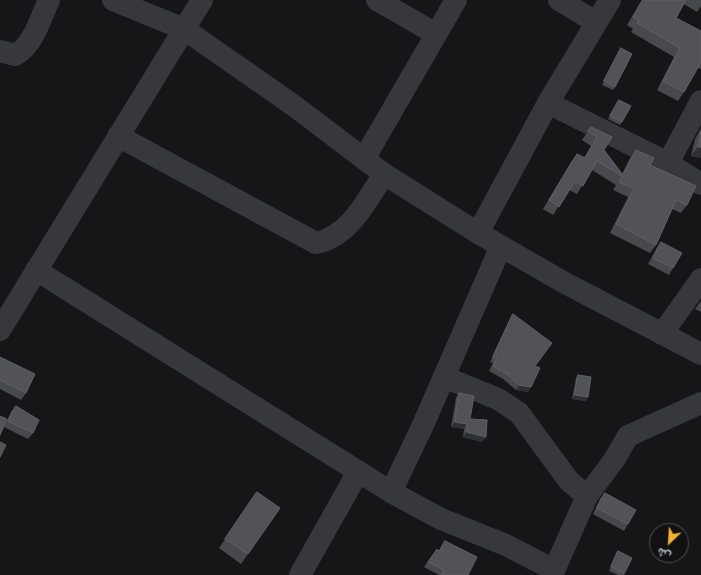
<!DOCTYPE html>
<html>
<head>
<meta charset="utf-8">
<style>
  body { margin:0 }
  #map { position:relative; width:701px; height:575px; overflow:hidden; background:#161618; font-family:Rubik,Cairo,sans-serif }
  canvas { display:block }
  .north { position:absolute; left:649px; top:523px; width:40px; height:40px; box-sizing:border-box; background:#111113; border:1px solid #4d4f55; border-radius:50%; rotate:205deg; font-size:11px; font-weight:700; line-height:16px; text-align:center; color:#a8adb8 }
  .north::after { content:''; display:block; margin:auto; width:14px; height:18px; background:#f2b134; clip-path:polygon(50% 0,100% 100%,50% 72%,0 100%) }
</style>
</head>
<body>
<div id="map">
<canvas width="701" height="575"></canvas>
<div class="north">ش</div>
</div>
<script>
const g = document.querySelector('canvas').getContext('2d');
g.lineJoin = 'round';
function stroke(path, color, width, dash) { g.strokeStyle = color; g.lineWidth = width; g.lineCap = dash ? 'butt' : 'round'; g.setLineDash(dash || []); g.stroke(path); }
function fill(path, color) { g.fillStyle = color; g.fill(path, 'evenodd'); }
stroke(new Path2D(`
  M113 0 184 29 293 105 384 174 478 233 565 283 701 354
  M377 0 436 34
  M559 0 596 22
  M0 51 15 55C34 45 40 19 49 0
  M548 103 668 163 701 184
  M118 136 316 243C350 236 366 201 384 174
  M364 159 456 0
  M668 163 701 101
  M478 233 548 103 610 0
  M36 270 391 492 441 519 506 545 554 570
  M0 330 202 0
  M662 334 701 279
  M444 377 498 399 519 413 569 481 587 496
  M391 492 423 425 501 246
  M300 575 358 472
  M552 575 587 496 614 460 628 436 701 403`), '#37383d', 22);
fill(new Path2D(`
  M642 0H701V6L697 12 684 4 676 18 701 31V69L698 68 684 92 678 101 657 90 674 57 631 32 633 29 627 25Z
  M621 48 615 87 613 90 602 85 619 51Z
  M619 100 622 122 620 125 608 119Z
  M591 127 612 137 604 150 622 174 630 158 636 150 687 205 681 213 672 209 656 245 650 253 610 233 628 197 613 190 616 185 592 170 577 194 569 190 553 215 543 209 571 162 577 154 584 158 591 146 582 140Z
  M701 128V158L691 156 695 139Z
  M661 242 673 268 669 275 648 264 657 248Z
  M701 301V312L695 309Z
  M513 314 535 366 528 392 516 390 503 379 489 371 493 363 490 362 510 319Z
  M0 357 26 393 21 400 0 389Z
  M578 375 588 397 586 401 572 399 576 378Z
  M459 393 470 419 486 437 482 442 463 437 464 429 451 427 456 398Z
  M16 406 33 433 28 439 4 427 11 412Z
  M257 492 280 508 241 564 219 548Z
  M605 493 628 524 624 531 593 514 600 499Z
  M445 541 468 575H439L424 567 437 549 439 551Z
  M618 551 624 574V575H618L609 571 616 555Z`), '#47494d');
fill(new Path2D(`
  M698 147H701V158L691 156Z
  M519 385 531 387 528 392 516 390Z
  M575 395 588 397 586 401 572 399Z
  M455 422 467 424 464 429 451 427Z
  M467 432 486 437 482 442 463 437Z`), '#2f3033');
const building = new Path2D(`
  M643 0H686L676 18 701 31V62L684 92 663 81 680 48 637 23 639 20 633 17Z
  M621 48 632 54 615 87 604 81Z
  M619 100 631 106 622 122 610 116Z
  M591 127 612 137 604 150 623 175 636 150 654 158 650 165 696 186 687 205 676 200 656 245 616 224 634 189 619 182 622 176 597 161 583 186 575 181 559 207 549 200 577 154 585 158 597 137 588 131Z
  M701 132V147H698Z
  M661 242 682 253 673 268 653 258Z
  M513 314 552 343 535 366 540 368 531 387 519 385 507 374 493 366 497 358 493 357Z
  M0 357 35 374 26 393 0 380Z
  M578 375 591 377 588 397 575 395Z
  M459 393 474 396 470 419 487 420 486 437 467 432V424L455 422Z
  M16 406 39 420 33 433 8 421Z
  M0 416 7 419 0 435Z
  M0 442 6 445 0 457Z
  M257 492 280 508 248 554 225 539Z
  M605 493 636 510 628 524 597 508Z
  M445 541 477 557 468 575H441L444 570 428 562 437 549 439 551Z
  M618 551 632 558 624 574 611 567Z`);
fill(building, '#525359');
stroke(building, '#5f6168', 1);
</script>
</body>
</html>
